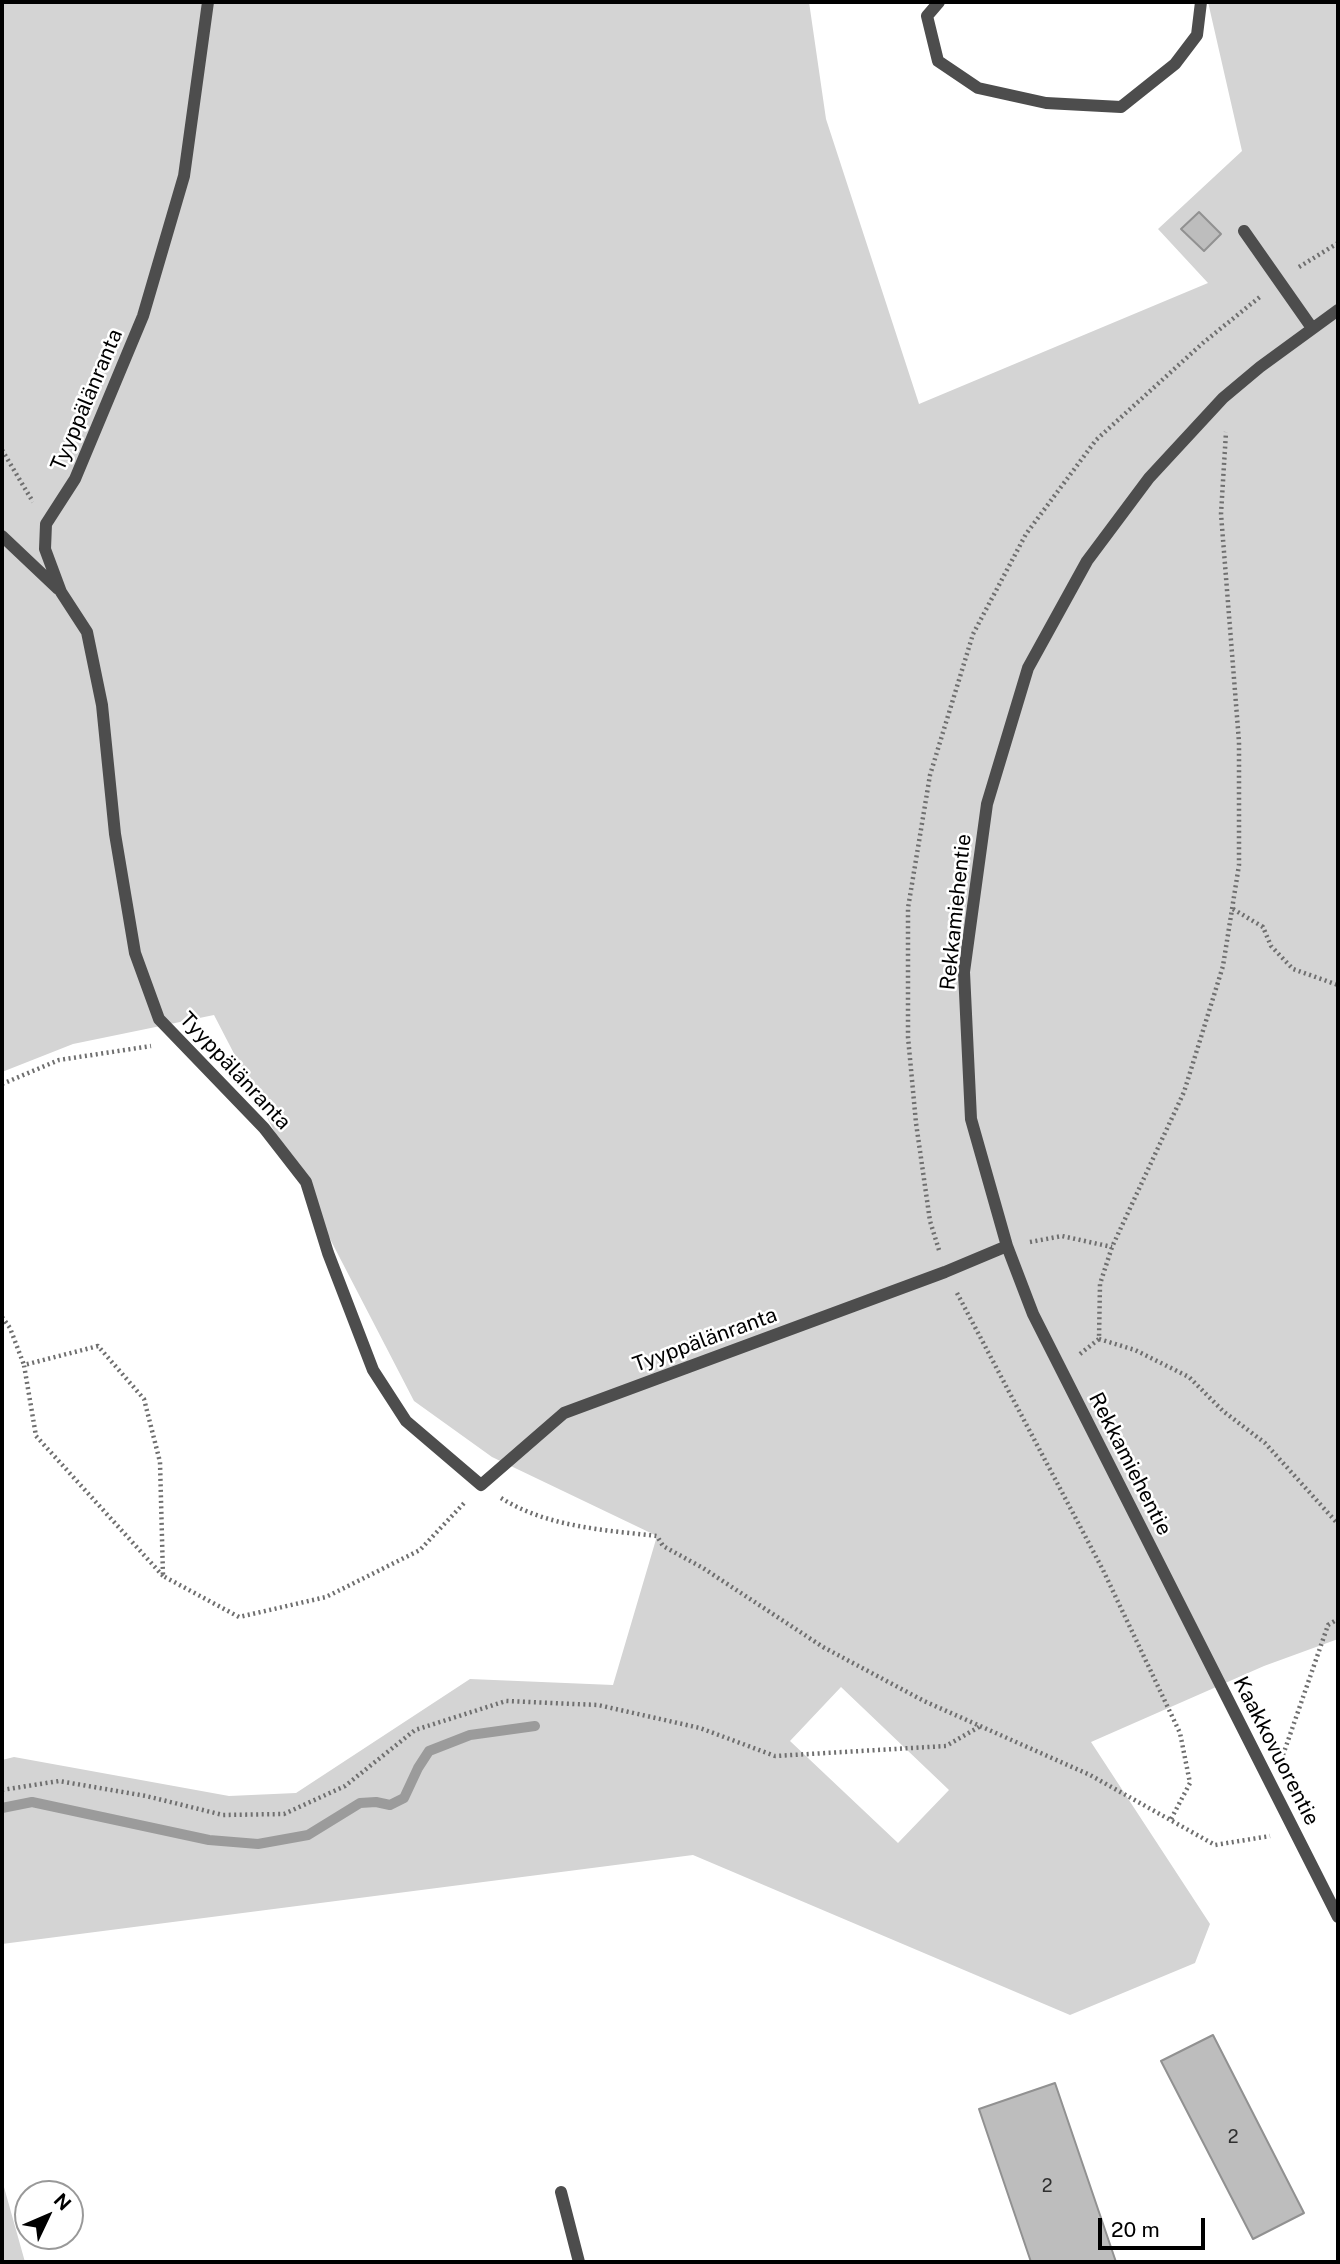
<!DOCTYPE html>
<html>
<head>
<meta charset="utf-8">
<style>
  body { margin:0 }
  #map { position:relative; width:1340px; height:2264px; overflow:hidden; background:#fff; font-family:"Public Sans",sans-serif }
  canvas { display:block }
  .frame { position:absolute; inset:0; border:4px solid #000; pointer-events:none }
  .north { position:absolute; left:14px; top:2180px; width:70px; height:70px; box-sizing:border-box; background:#fff; border:2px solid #999; border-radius:50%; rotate:46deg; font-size:19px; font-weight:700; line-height:28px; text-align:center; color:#000 }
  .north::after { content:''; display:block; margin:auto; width:24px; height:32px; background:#000; clip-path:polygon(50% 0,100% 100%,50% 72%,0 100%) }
  .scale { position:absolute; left:1098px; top:2218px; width:107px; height:32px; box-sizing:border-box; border:4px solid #000; border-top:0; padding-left:9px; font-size:21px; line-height:24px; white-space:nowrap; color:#000; -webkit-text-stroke:5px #fff; paint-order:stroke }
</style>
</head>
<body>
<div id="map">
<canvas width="1340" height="2264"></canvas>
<div class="frame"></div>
<div class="north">N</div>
<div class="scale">20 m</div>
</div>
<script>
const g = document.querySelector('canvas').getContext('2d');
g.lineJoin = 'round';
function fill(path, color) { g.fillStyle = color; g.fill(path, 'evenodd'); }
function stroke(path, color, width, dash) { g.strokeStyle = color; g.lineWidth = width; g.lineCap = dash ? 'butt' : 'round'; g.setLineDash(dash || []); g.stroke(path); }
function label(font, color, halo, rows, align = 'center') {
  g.font = font + ' "Public Sans",sans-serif'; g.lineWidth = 5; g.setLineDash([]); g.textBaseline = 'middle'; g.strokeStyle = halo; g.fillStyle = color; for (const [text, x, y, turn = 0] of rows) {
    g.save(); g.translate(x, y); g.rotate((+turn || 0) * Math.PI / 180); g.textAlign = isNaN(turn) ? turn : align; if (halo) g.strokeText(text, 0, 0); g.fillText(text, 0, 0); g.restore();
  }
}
fill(new Path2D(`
  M2 2H809L826 119 919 404 1208 283 1158 229 1242 151 1208 2H1338V1639L1264 1666 1091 1742 1210 1924 1195 1963 1070 2015 693 1855 2 1944V1760L14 1757 229 1796 296 1793 470 1679 613 1685 657 1536 492 1457 414 1401 214 1015 73 1044 2 1072ZM841 1687 949 1790 898 1843 790 1741Z
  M2 2180 25 2262H2Z`), '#d4d4d4');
stroke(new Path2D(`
  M2 1808 32 1802 209 1840 258 1844 308 1835 360 1803 376 1802 390 1805 404 1798 418 1768 429 1751 470 1735 535 1726`), '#9b9b9b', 10);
const building = new Path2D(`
  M1199 212 1221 234 1204 251 1181 229Z
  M1213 2035 1304 2213 1253 2239 1161 2061Z
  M1055 2083 1116 2262H1031L979 2109Z`);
fill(building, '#bdbdbd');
stroke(building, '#919191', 2);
stroke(new Path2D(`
  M1299 267 1338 243
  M2 450 33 502
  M1233 909 1263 927 1271 946 1293 969 1338 985
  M2 1084 59 1060 151 1046
  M1030 1242 1062 1236 1112 1247
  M939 1250 930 1221 916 1123 908 1037V908L930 775 973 634 1026 534 1096 440 1204 342 1261 296
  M957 1293 1103 1570 1180 1733 1190 1783 1170 1821
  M2 1317 10 1328 24 1365
  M1099 1339 1135 1350 1189 1377 1223 1411 1265 1443 1338 1524
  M1080 1354 1099 1339 1100 1284 1112 1247 1184 1092 1223 966 1239 865V742L1221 514 1226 432
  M501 1498C547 1527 604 1530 657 1536L663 1546 703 1568 823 1647 924 1701 1090 1775 1215 1845 1270 1836
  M163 1576 36 1436 24 1365 98 1346 144 1399 160 1462 163 1576 239 1617 326 1597 420 1550 465 1502
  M1283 1755 1328 1625 1338 1619
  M2 1790 59 1781 146 1796 223 1815 284 1814 345 1786 415 1730 506 1701 598 1705 700 1728 775 1756 946 1746 979 1727`), '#6f6f6f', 4.5, [2, 3.5]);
stroke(new Path2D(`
  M208 2 184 176 143 316 75 479 46 524 45 549 61 592 87 632 102 705 115 834 135 953 159 1019 264 1128 306 1182 328 1253 373 1370 406 1421 481 1485 564 1413 945 1272 1007 1246
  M939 2 927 16 938 61 978 88 1046 103 1121 107 1175 64 1197 35 1201 2
  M1244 231 1312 328
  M1338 310 1260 367 1223 398 1149 478 1087 561 1028 668 987 804 964 972 971 1119 1007 1246 1033 1314 1338 1917
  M2 536 58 589
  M561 2192 579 2262`), '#4d4d4d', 12);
label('18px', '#2f2f2f', null, [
  ["2",1233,2137],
  ["2",1047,2186]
]);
label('21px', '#000', '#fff', [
  ["Tyyppälänranta",87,400,-67],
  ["Rekkamiehentie",956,912,-84],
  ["Tyyppälänranta",235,1071,47],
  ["Tyyppälänranta",705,1340,-20],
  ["Rekkamiehentie",1130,1464,63],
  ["Kaakkovuorentie",1276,1751,63]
]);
</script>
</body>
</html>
